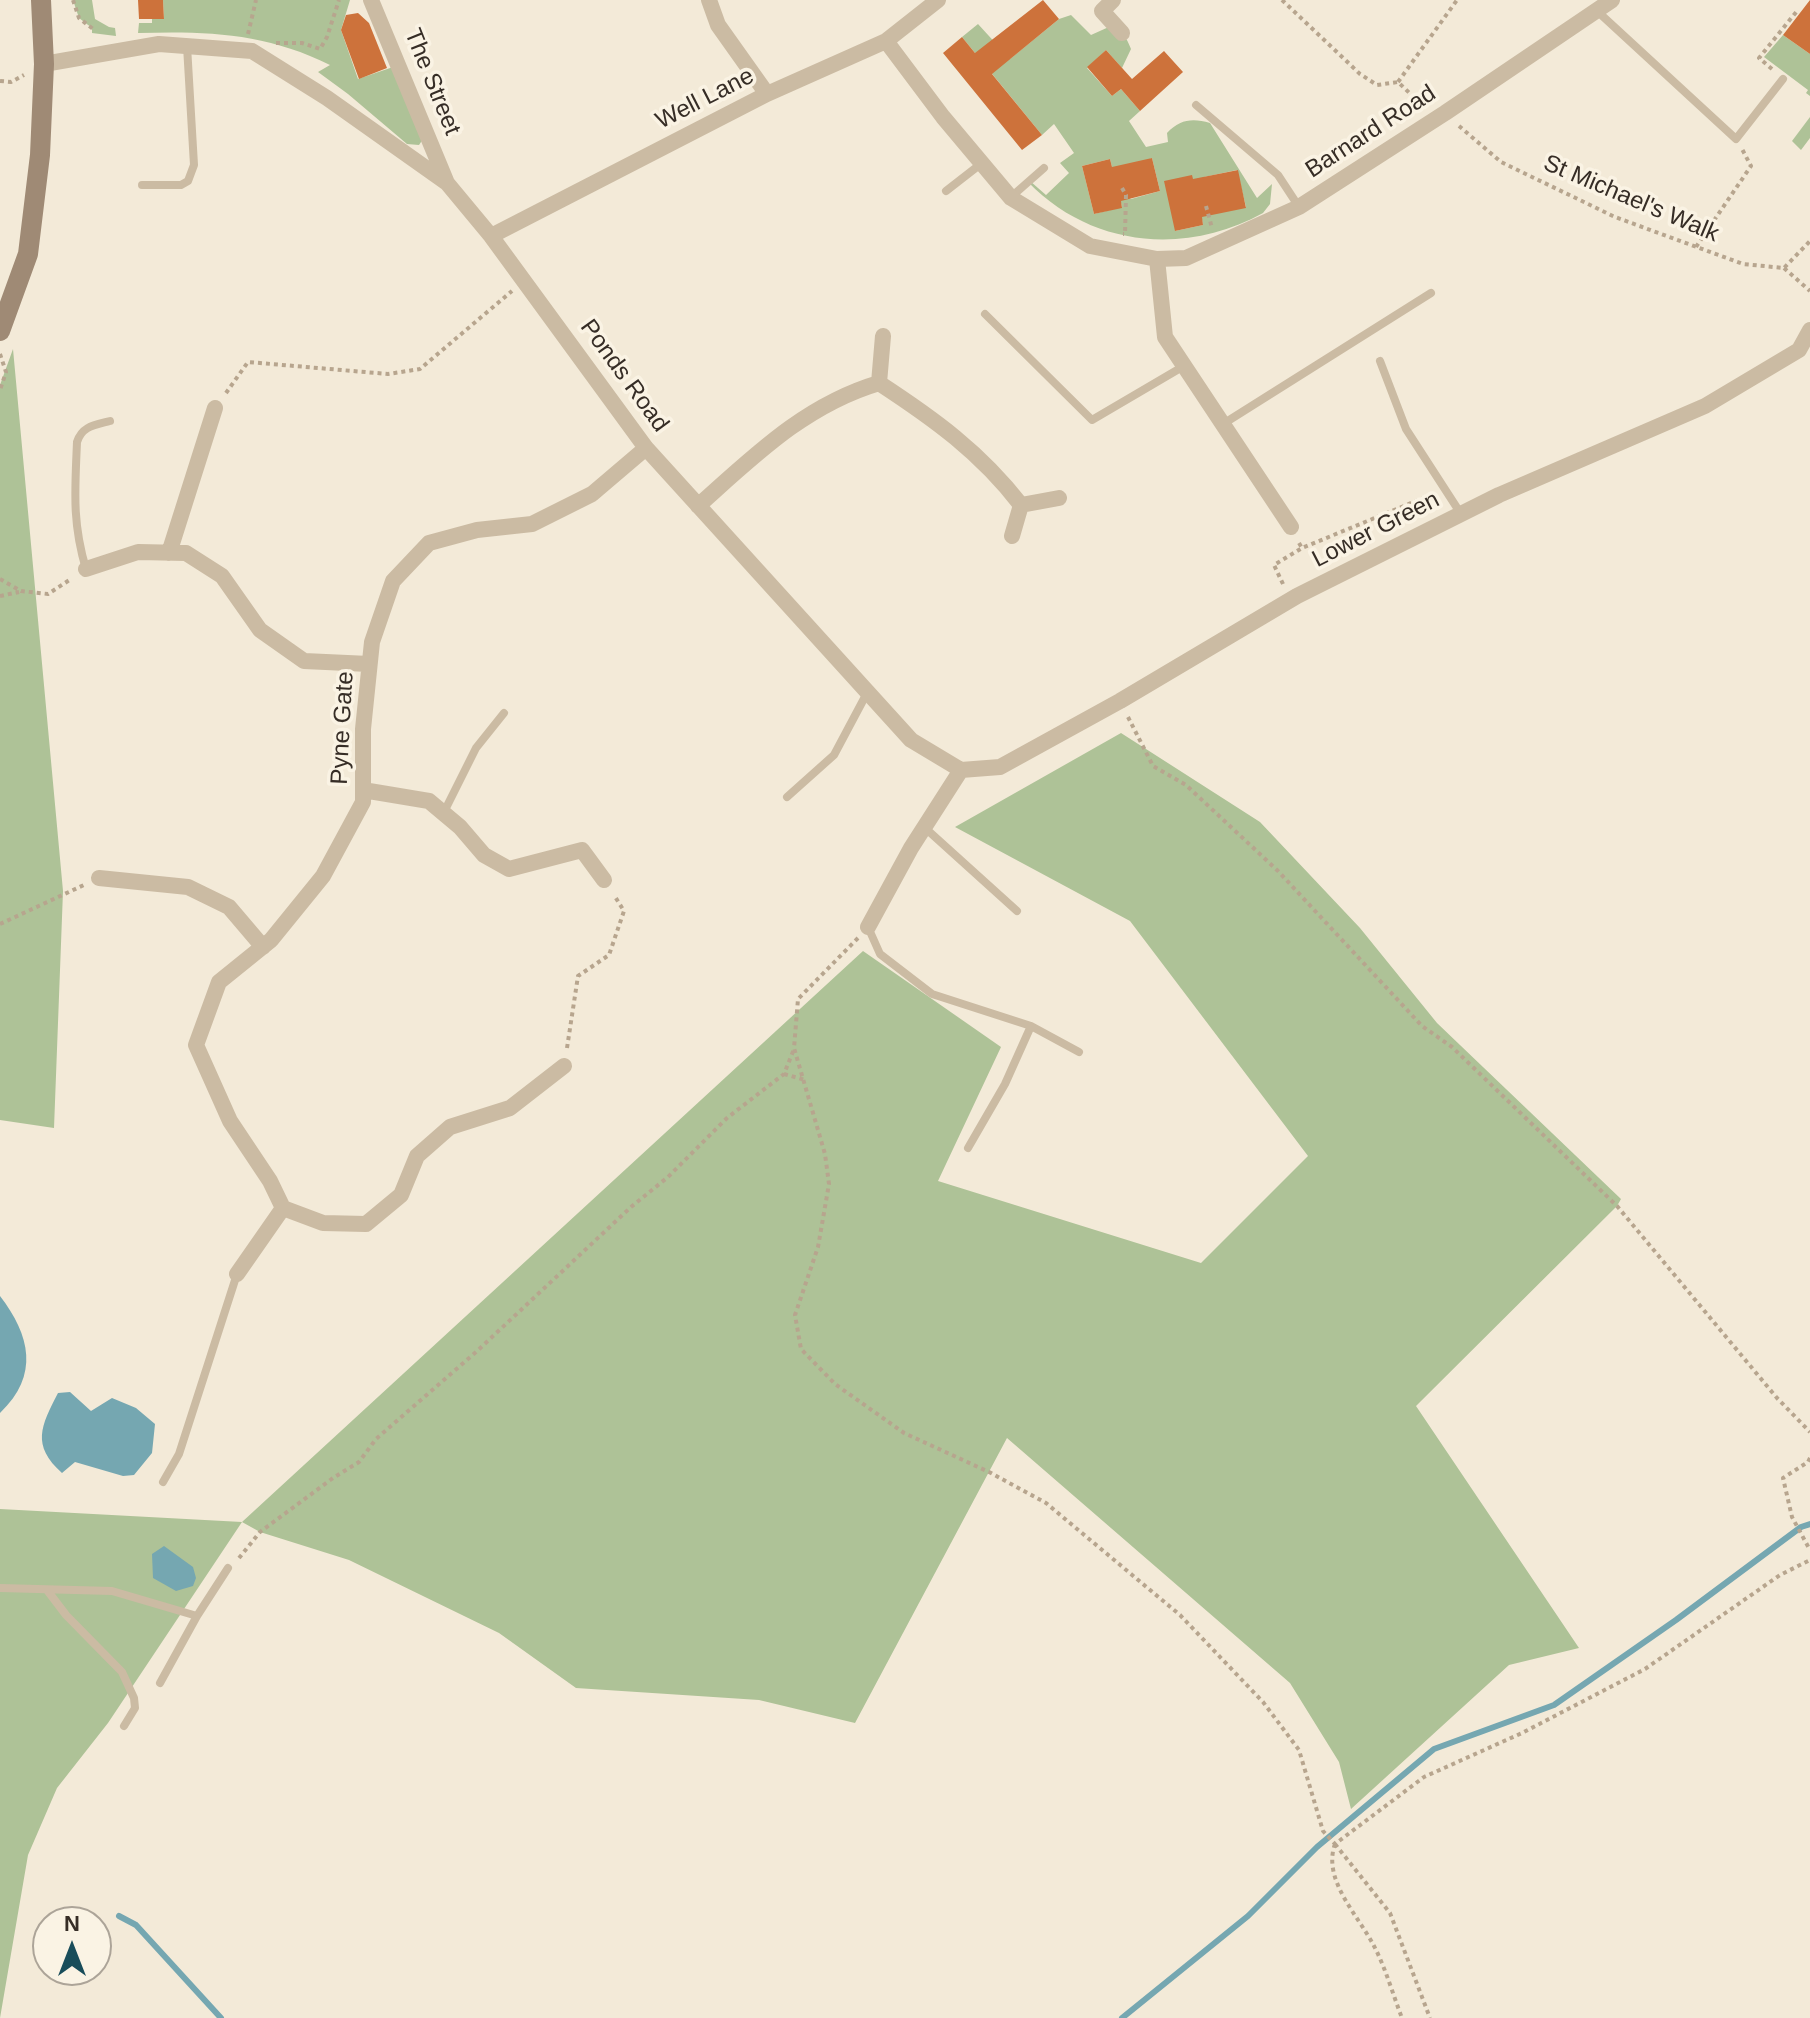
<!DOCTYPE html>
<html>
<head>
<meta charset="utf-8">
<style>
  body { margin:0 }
  #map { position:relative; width:1810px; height:2018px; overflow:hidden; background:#f3ead8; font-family:Helvetica,sans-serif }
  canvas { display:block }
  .north { position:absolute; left:32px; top:1906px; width:80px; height:80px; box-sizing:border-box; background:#faf3e4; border:2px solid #aca498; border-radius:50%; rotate:0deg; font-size:22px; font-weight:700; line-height:32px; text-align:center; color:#362d26 }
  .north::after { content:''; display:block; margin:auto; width:28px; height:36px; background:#194d5a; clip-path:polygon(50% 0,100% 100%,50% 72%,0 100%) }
</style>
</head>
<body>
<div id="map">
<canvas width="1810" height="2018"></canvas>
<div class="north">N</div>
</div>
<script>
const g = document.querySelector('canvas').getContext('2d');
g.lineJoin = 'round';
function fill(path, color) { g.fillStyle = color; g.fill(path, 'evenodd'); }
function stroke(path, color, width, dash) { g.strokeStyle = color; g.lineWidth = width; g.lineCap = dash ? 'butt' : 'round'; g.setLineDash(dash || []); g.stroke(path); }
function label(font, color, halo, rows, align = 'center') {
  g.font = font + ' Helvetica,sans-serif'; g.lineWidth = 7; g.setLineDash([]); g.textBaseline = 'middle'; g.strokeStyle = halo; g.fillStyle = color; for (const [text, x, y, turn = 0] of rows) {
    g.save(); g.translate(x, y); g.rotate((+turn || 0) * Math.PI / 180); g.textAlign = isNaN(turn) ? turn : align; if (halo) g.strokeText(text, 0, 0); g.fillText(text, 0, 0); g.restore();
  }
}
fill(new Path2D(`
  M73 0H92L95 19 109 27 115 28 116 36 92 33V28L79 18Z
  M163 0H350L341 30 358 79 396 66 423 139 419 145 407 144 348 94 318 72 330 65C266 33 208 31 138 33L139 23H152V19H164Z
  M1071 15 1091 35 1111 26C1122 29 1127 39 1131 49L1122 68 1106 50 1087 68 1112 96 1121 89 1140 111 1129 121 1146 147 1168 142 1167 133C1180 119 1193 118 1210 123L1257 198 1272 184 1270 204 1263 213C1185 256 1091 247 1028 182L1030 181 1046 195 1069 173 1060 163 1074 153 1054 124 1042 135 962 37 978 24 1010 59 1059 19ZM1152 158 1160 191 1131 199 1118 189 1122 207 1094 214 1082 166 1110 159 1114 175ZM1237 170 1246 207 1200 208 1203 225 1175 231 1204 177Z
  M1783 35 1810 54V96L1806 93 1808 90 1764 57Z
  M1810 117V138L1801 150 1792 141Z
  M13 349 63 891 54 1128 0 1120V385Z
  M1121 733 1260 822 1360 928 1437 1023 1621 1199 1617 1206 1416 1406 1579 1648 1509 1665 1351 1809 1339 1762 1290 1683 1007 1438 855 1723 759 1700 576 1688 499 1633 349 1560 260 1532 242 1522 108 1723 57 1788 28 1855 0 2018V1509L242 1522 863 951 1001 1047 938 1181 1201 1263 1308 1156 1130 921 955 827Z`), '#aec297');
fill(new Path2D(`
  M0 1296C30 1335 40 1375 0 1413Z
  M70 1392 91 1411 112 1398 136 1408 155 1424 152 1453 134 1475 123 1476 75 1462 62 1473C31 1445 41 1426 58 1393Z
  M164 1546 193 1567 196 1578 193 1586 176 1591 153 1578 152 1554Z`), '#75a7b1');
stroke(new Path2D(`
  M119 1916 136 1925 221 2018
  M1122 2018 1248 1916 1317 1847 1434 1749 1554 1705 1676 1620 1801 1527 1810 1524`), '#75a7b1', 6);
fill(new Path2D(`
  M138 0H163L164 19H139Z
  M1043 0 1059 19 992 74 1042 135 1022 150 943 53 962 37 975 53Z
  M1810 0V54L1783 35Z
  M358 13 369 23 387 68 359 79 341 30 346 15Z
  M1106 50 1132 79 1164 51 1183 72 1140 111 1121 89 1112 96 1087 67Z
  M1152 158 1160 191 1121 201 1122 208 1094 214 1082 166 1110 159 1112 167Z
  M1238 170 1246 208 1202 217 1203 225 1175 231 1164 181 1192 175 1193 179Z`), '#cd723b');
stroke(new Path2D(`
  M73 0 79 18 93 29
  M1282 0 1360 74 1377 85 1398 82 1423 106
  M248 34 256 0
  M276 43H302L320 49 327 37 339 0
  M1772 69 1759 58 1797 11
  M0 81 11 82 24 75
  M1398 82 1457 0
  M1459 126 1501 162 1615 217 1743 264 1784 268 1810 241
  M1122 188 1126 195 1125 234H1123
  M1206 206 1212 228
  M1696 247 1751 166 1742 149
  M1784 268 1810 291
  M0 354 6 372 0 390
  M226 393 248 362 388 374 420 369 512 291
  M1299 543 1302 548 1433 494
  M0 579 21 591 48 594 71 579
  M1283 584 1274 565 1302 548
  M0 596 19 592
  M1128 717 1153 766 1186 785 1278 871 1422 1026 1452 1047 1617 1206 1777 1398 1810 1432
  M0 924 86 884
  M858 938 798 999 794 1048 825 1154 829 1184 818 1247 795 1315 801 1349 835 1384 904 1433 989 1472 1046 1503 1180 1615 1263 1702 1299 1750 1323 1831 1335 1844 1424 1777 1522 1733 1645 1669 1780 1575 1810 1560
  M567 1048 578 976 609 955 624 911 614 895
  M784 1074 805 1080
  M1810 1458 1808 1462 1783 1478 1792 1517 1810 1550
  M239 1558 260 1532 333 1478 359 1462 376 1439 476 1352 631 1207 668 1177 727 1118 784 1074 794 1049
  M1335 1844 1390 1913 1430 2018
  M1335 1844C1322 1880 1358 1915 1374 1946 1386 1969 1393 1995 1402 2018`), '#b7a58e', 4, [4, 4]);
stroke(new Path2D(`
  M1597 11 1736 139 1783 79
  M1196 105 1278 175 1299 207
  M142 185H181L188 181 194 165 187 46
  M946 191 982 163
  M1011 197 1044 168
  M985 314 1092 420 1184 366
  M1380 361 1406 429 1461 514
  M1223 424 1431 293
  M86 569C72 522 75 490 77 442 82 426 95 425 110 421
  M787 797 834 755 867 693
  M444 812 476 748 504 713
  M924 827 1017 911
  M868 927 880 954 932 994 1031 1026 1005 1084 968 1148
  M1031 1026 1079 1052
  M163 1482 179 1454 237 1274
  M0 1588 112 1591 197 1616 228 1568
  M47 1590 66 1615 122 1672 134 1698 135 1708 124 1726
  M160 1683 197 1616`), '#cbbba3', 8);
stroke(new Path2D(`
  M371 0 447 183
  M709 0 718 25 767 94
  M1113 0 1102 11 1122 33
  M886 41 943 117 1011 198 1090 246 1157 259 1186 258 1299 207 1445 113 1612 0
  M44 64 159 44 252 51 327 98 447 183 491 236 646 448 911 740 961 770 911 848 868 927
  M491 236 767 94 886 41 938 0
  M1157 259 1165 337 1291 527
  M879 383C934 419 980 452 1021 505
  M698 506C754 456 805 405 879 383L883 336
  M1012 536 1021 505 1059 498
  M169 553 215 408
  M86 569 138 552 186 553 222 576 260 630 304 661 369 664
  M961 770 1000 767 1120 701 1297 596 1499 495 1705 406 1799 350 1810 330
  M363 790 429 801 460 827 484 855 509 869 582 850 604 880
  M99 878 188 887 229 907 263 947
  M283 1208 323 1223 366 1224 401 1195 417 1156 450 1127 510 1108 564 1066
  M237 1274 283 1208 270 1181 230 1121 196 1045 219 982 271 940 323 876 363 802V729L372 642 393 581 429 543 477 530 532 524 592 494 646 448`), '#cbbba3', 16);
stroke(new Path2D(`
  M0 331 28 254 40 155 44 64 41 0`), '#9f8a75', 20);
label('24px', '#362d26', '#faf3e4', [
  ["The Street",432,82,68],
  ["Well Lane",705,99,-27],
  ["Barnard Road",1371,132,-33],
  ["St Michael's Walk",1631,199,23],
  ["Ponds Road",624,376,54],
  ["Lower Green",1376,530,-27],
  ["Pyne Gate",343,728,-87]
]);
</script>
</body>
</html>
